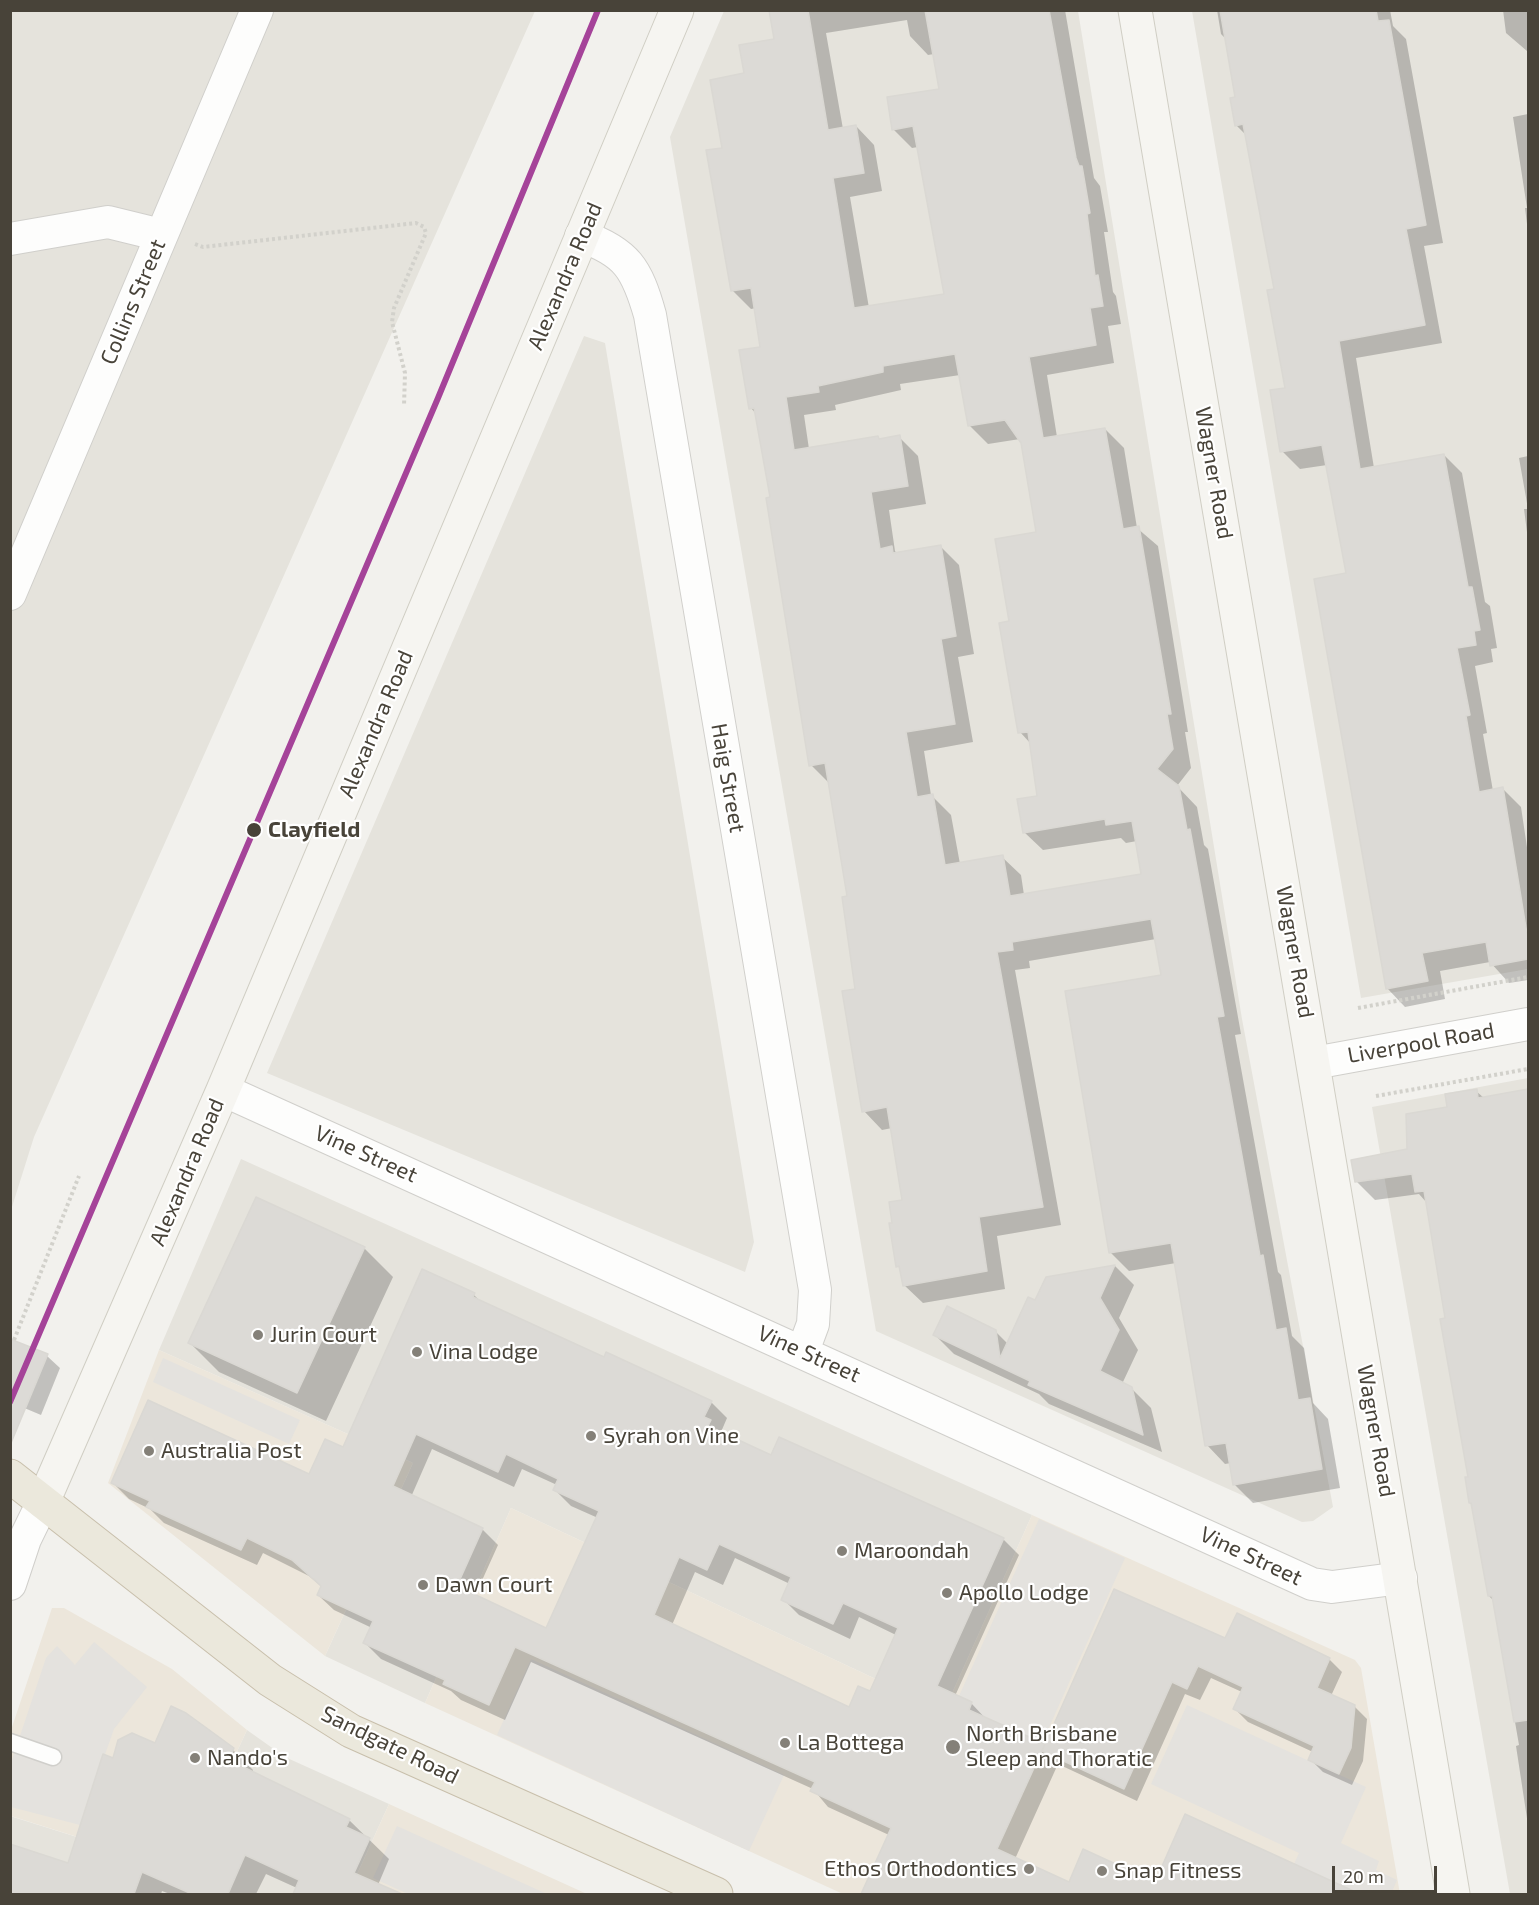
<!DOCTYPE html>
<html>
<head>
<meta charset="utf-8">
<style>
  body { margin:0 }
  #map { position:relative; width:1539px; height:1905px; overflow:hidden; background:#f2f1ed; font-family:"Exo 2",sans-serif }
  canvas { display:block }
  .frame { position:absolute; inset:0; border:12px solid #484339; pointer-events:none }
  .scale { position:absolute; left:1332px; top:1866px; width:105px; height:27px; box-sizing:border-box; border:3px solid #484339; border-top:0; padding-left:8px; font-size:18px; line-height:21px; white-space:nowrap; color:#484339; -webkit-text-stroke:4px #fff; paint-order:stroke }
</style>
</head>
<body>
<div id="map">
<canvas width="1539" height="1905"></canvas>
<div class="frame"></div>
<div class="scale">20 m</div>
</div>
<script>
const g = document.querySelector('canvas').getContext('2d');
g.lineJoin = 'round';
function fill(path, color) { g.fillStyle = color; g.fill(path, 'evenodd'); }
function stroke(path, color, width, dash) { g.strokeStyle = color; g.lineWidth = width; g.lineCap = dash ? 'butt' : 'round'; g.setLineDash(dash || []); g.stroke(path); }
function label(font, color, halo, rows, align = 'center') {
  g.font = font + ' "Exo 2",sans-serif'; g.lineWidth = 4.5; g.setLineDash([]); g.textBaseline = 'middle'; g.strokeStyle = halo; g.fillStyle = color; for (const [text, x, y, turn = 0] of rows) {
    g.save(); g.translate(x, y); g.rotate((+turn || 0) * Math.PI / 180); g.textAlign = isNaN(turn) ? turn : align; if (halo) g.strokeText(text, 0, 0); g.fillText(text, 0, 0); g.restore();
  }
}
fill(new Path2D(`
  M11 11H535L34 1137 11 1210Z
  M724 11H1078L1242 1019 1333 1507 1313 1521 1302 1522 876 1331 670 137Z
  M1192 11H1528V969L1361 998Z
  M584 336 605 343 754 1242 745 1272 267 1073Z
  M1528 1078V1894H1510L1372 1107Z
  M241 1159 1032 1515 944 1711 511 1508 425 1703 325 1656 413 1463 159 1350Z
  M247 1730 285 1757 389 1804 348 1894H11L10 1816 182 1870Z`), '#e5e3dc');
fill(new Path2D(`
  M159 1350 413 1463 325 1656 108 1483Z
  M511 1508 944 1711 1032 1515 1355 1660 1361 1668 1400 1894H843L425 1703Z
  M52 1608H64L172 1669 247 1730 182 1870 11 1816V1730Z
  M389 1804 587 1894H348Z`), '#ece6db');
fill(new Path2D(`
  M163 1358 300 1420 289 1444 153 1382Z
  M1039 1519 1125 1558 1042 1743 969 1710 959 1696Z
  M94 1642 147 1687 114 1729 80 1825 11 1807V1763L46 1658 57 1646 75 1665Z
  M531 1659 784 1775 749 1851 497 1735Z
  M1187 1705 1366 1787 1341 1843 1379 1861 1376 1870 1397 1880 1391 1894H1360L1294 1864 1299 1853 1151 1784Z
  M397 1826 547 1894H408L373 1878Z`), '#e4e2de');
fill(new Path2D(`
  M771 10H1065L1094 178 1100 186 1108 232H1104L1113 292 1116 296 1121 324 1108 326 1114 363 1047 375 1057 437 1105 429 1124 448 1137 528 1158 546 1188 732H1185L1191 768 1177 786 1197 807 1204 845 1208 849 1241 1034 1235 1035 1278 1272 1281 1275 1292 1336 1304 1348 1313 1403 1328 1419 1340 1488 1253 1503 1234 1484 1231 1463 1225 1464 1207 1445 1176 1263 1129 1271 1110 1252 1162 976 1156 939 1029 961 1030 968 1015 970 1061 1225 997 1236 1005 1289 923 1303 904 1285 901 1270 898 1266 894 1224 904 1201 892 1128 882 1130 864 1111 849 897 830 784 811 765 771 498 757 415 751 408 762 348 756 308 751 309 732 290 723 149 746 75 775 40ZM907 20 910 36 928 55 934 54 941 90 893 129 912 148 918 147 946 295 869 308 850 197 882 191 874 145 856 126 843 129 826 33ZM960 375 969 425 988 444 1020 439 1023 443 1038 533 1011 622 1020 732 1031 744 1039 797 1024 832 1043 850 1121 838 1126 843 1137 841 1143 876 1024 895 1021 875 1002 857 960 864 951 815 931 795 924 751 973 742 958 657 974 654 959 565 940 546 897 554 895 551 889 510 926 504 918 456 899 437 881 440 878 437 809 449 804 415 836 410 835 405 901 390 900 384Z
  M1217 10H1390L1393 26 1406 39 1443 243 1424 246 1442 343 1356 358 1374 468 1444 455 1462 473 1485 602 1490 606 1497 648 1491 649 1493 662 1475 666 1487 733 1483 734 1493 791 1503 789 1521 807 1528 854V980L1509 983 1490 962 1440 971 1445 999 1405 1007 1387 988 1347 575 1327 465 1300 469 1282 451 1286 389 1275 290 1246 135 1236 125V99L1226 39 1221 34Z
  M1503 10H1528V60L1527 51 1506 33Z
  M1528 114V232L1525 208H1527L1513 117Z
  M1528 456V540L1524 509H1528L1519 458Z
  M1528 1090V1825L1516 1746 1519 1745 1494 1601 1489 1596 1473 1505 1470 1503V1478L1447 1319 1427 1203 1419 1194 1375 1200 1356 1181 1409 1150 1449 1109 1476 1091 1484 1098Z
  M364 1248 393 1277 326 1421 219 1372 190 1343Z
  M1115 1266 1134 1285 1119 1318 1138 1350 1122 1384 1131 1388 1151 1408 1162 1452 1049 1404 1039 1394 954 1354 935 1335 995 1331 1008 1344 1036 1302 1047 1279Z
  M474 1295 482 1303 605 1359 711 1402 727 1418 721 1432 772 1457 1003 1539 1019 1555 955 1696 971 1703 987 1720 1045 1747 1226 1640 1329 1659 1342 1672 1331 1696 1354 1706 1367 1719 1363 1761 1352 1785 1323 1772 1310 1759 1313 1752 1248 1722 1235 1709 1242 1692 1211 1678 1200 1700 1185 1694 1137 1801 1058 1764 1015 1859 1069 1884H1155L1186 1816 1353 1894H863L889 1835 828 1807 813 1789 531 1662 505 1720 461 1700 451 1691 381 1659 365 1643 372 1628 334 1610 318 1595 322 1587 309 1576 263 1553 257 1565 164 1523 150 1509 129 1499 113 1483 310 1476 344 1449ZM432 1449 514 1487 522 1469 557 1485 555 1490 571 1506 598 1518 547 1630 475 1596 498 1545 482 1529 411 1497ZM735 1558 790 1584 783 1599 799 1615 850 1639 859 1617 896 1635 870 1693 849 1709 672 1625 695 1572 723 1585Z
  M47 1356 60 1368 41 1415 10 1402Z
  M156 1745 233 1750 253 1770 252 1773 349 1820 389 1859 378 1885 398 1894H300L297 1888 266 1874 256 1894H170L162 1891 161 1894H10V1846L69 1865 114 1760Z`), '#0003');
const building = new Path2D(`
  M769 10H808L828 130 856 125 864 173 833 178 854 308 944 294 913 126 892 130 887 97 939 89 925 10H1049L1076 158 1079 166H1082L1090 213 1087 214 1095 276 1098 275 1103 306 1090 308 1096 345 1029 357 1043 438 1105 428 1123 529 1139 526 1171 714H1167L1173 749 1157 769 1179 786 1187 830 1190 829 1224 1016 1217 1017 1260 1256 1263 1255 1276 1330 1286 1328 1298 1400 1310 1398 1322 1469 1233 1485 1226 1443 1205 1446 1171 1243 1109 1253 1065 991 1161 975 1151 919 1012 942 1013 950 997 952 1043 1207 979 1217 987 1271 903 1286 899 1266 896 1267 889 1223H892L889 1202 902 1200 887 1107 862 1112 842 991 855 989 842 897 847 896 825 763 809 766 766 498 770 497 754 408 749 409 739 350 760 347 751 288 731 291 706 150 722 148 710 80 744 73 739 45 774 39ZM955 354 968 426 1005 420 1021 443 1036 532 995 539 1009 621 999 623 1018 733 1028 732 1037 796 1017 799 1023 833 1105 819 1106 825 1132 821 1141 874 1010 896 1003 855 945 865 933 794 917 797 906 732 955 724 941 639 956 636 941 545 893 553 892 546 880 549 871 492 908 486 900 435 879 439 878 436 794 450 786 397 819 392 818 386 883 372V366Z
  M1220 10H1376L1378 21 1389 20 1426 225 1406 229 1425 325 1339 341 1360 469 1444 454 1468 587H1472L1480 630 1474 631 1476 645 1457 648 1470 715 1466 716 1479 792 1503 787 1528 940V959L1490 966 1486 942 1422 953 1428 981 1386 989 1314 579 1346 573 1322 445 1280 452 1270 390 1285 388 1267 290 1274 289 1243 124 1235 126 1230 98 1235 97Z
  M1477 1089 1478 1098 1528 1089V1720L1514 1722 1492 1596H1488L1471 1503H1469L1465 1477H1468L1440 1319 1445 1318 1424 1191 1415 1192 1412 1174 1355 1182 1351 1160 1407 1149 1406 1114 1447 1107 1445 1094Z
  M256 1197 365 1247 297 1393 188 1343Z
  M1115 1265 1100 1298 1119 1330 1100 1371 1132 1387 1143 1435 1028 1385 1030 1381 933 1335 947 1306 996 1330 1000 1358 1028 1297 1035 1300 1046 1277Z
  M422 1269 475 1293 473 1297 604 1357 606 1352 712 1401 704 1417 711 1420 708 1426 771 1455 779 1437 1004 1538 937 1686 972 1702 969 1710 1045 1744 997 1849 1069 1882 1083 1849 1155 1882 1185 1814 1360 1894H861L891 1828 810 1791 815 1782 515 1647 489 1705 443 1684 445 1680 363 1643 373 1621 317 1595 321 1586 292 1560 247 1538 241 1550 146 1507 150 1501 111 1483 148 1400 309 1474 325 1439 343 1447ZM416 1434 498 1472 506 1454 558 1479 553 1490 599 1511 546 1628 457 1586 483 1528 393 1486ZM719 1544 791 1577 781 1600 833 1624 843 1603 898 1628 870 1691 858 1686 849 1707 654 1615 679 1557 707 1570Z
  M10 1339 48 1354 11 1443H10Z
  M1114 1589 1225 1638 1237 1613 1330 1658 1317 1688 1355 1705 1351 1748 1339 1774 1308 1760 1314 1746 1233 1709 1243 1687 1198 1666 1187 1689 1172 1682 1124 1789 1042 1751Z
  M171 1706 186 1713 234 1748 229 1760 350 1819 346 1827 370 1838 354 1873 402 1894H293L299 1880 245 1855 228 1894H192L142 1872 134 1894H10V1844L68 1863 103 1754 113 1758 118 1740 132 1733 155 1743Z`);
fill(building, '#dcdad6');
stroke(building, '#dad8d3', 1.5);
const lane = new Path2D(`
  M10 1742 53 1757`);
const street = new Path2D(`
  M581 236C627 252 637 269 650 315L815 1290 813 1324 803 1351
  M10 239 108 222 161 235
  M10 594 257 10
  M1314 1063 1528 1024
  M223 1090 1312 1584 1332 1587 1401 1578
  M10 1584 25 1539 43 1502`);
const secondary = new Path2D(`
  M1135 10 1453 1894
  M43 1502 223 1090 677 10`);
const highway = new Path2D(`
  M10 1476 270 1680 351 1731 716 1894`);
stroke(lane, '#d0cfcb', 19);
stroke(street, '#d0cfcb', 34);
stroke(secondary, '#d0cec4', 35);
stroke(highway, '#c8bfab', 35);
stroke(new Path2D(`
  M195 244 203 247 416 223 424 227 426 233 394 308 392 322 405 373 404 406
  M1358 1008 1528 977
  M1376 1096 1528 1069
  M14 1340 79 1176`), '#d2d1cb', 4, [3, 3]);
stroke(lane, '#fdfdfc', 16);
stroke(street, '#fdfdfc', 32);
stroke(secondary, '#f6f5f1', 33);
stroke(highway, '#ebe8dc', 33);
stroke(new Path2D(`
  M10 1402 438 398 598 10`), '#a54399', 6);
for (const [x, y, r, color] of [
  [254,830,8,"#484339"],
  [258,1335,6,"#848078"],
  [417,1352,6,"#848078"],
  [591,1436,6,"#848078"],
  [149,1451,6,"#848078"],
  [842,1551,6,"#848078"],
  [423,1585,6,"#848078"],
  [947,1593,6,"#848078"],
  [785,1743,6,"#848078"],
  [953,1747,8,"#848078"],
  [195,1758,6,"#848078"],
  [1029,1869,6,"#848078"],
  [1102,1871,6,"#848078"]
]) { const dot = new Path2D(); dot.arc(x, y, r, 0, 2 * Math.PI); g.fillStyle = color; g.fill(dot); stroke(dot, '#fff', 2); }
label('22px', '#484339', '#fff', [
  ["Alexandra Road",565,276,-67],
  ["Collins Street",133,302,-67],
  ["Wagner Road",1214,473,80],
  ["Alexandra Road",376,724,-67],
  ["Haig Street",728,778,80],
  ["Wagner Road",1295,952,80],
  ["Liverpool Road",1421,1043,-10],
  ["Vine Street",366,1154,24],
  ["Alexandra Road",187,1172,-67],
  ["Vine Street",809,1354,24],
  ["Wagner Road",1376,1431,80],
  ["Vine Street",1251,1556,25],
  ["Sandgate Road",390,1745,26]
]);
label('bold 22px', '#484339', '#fff', [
  ["Clayfield",268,830]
], 'left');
label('22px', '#484339', '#fff', [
  ["Jurin Court",270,1335],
  ["Vina Lodge",429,1352],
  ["Syrah on Vine",603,1436],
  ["Australia Post",161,1451],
  ["Maroondah",854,1551],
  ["Dawn Court",435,1585],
  ["Apollo Lodge",959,1593],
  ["North Brisbane",966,1734],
  ["Sleep and Thoratic",966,1759],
  ["La Bottega",797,1743],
  ["Nando's",207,1758],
  ["Ethos Orthodontics",1017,1869,"right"],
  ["Snap Fitness",1114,1871]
], 'left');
</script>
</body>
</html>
